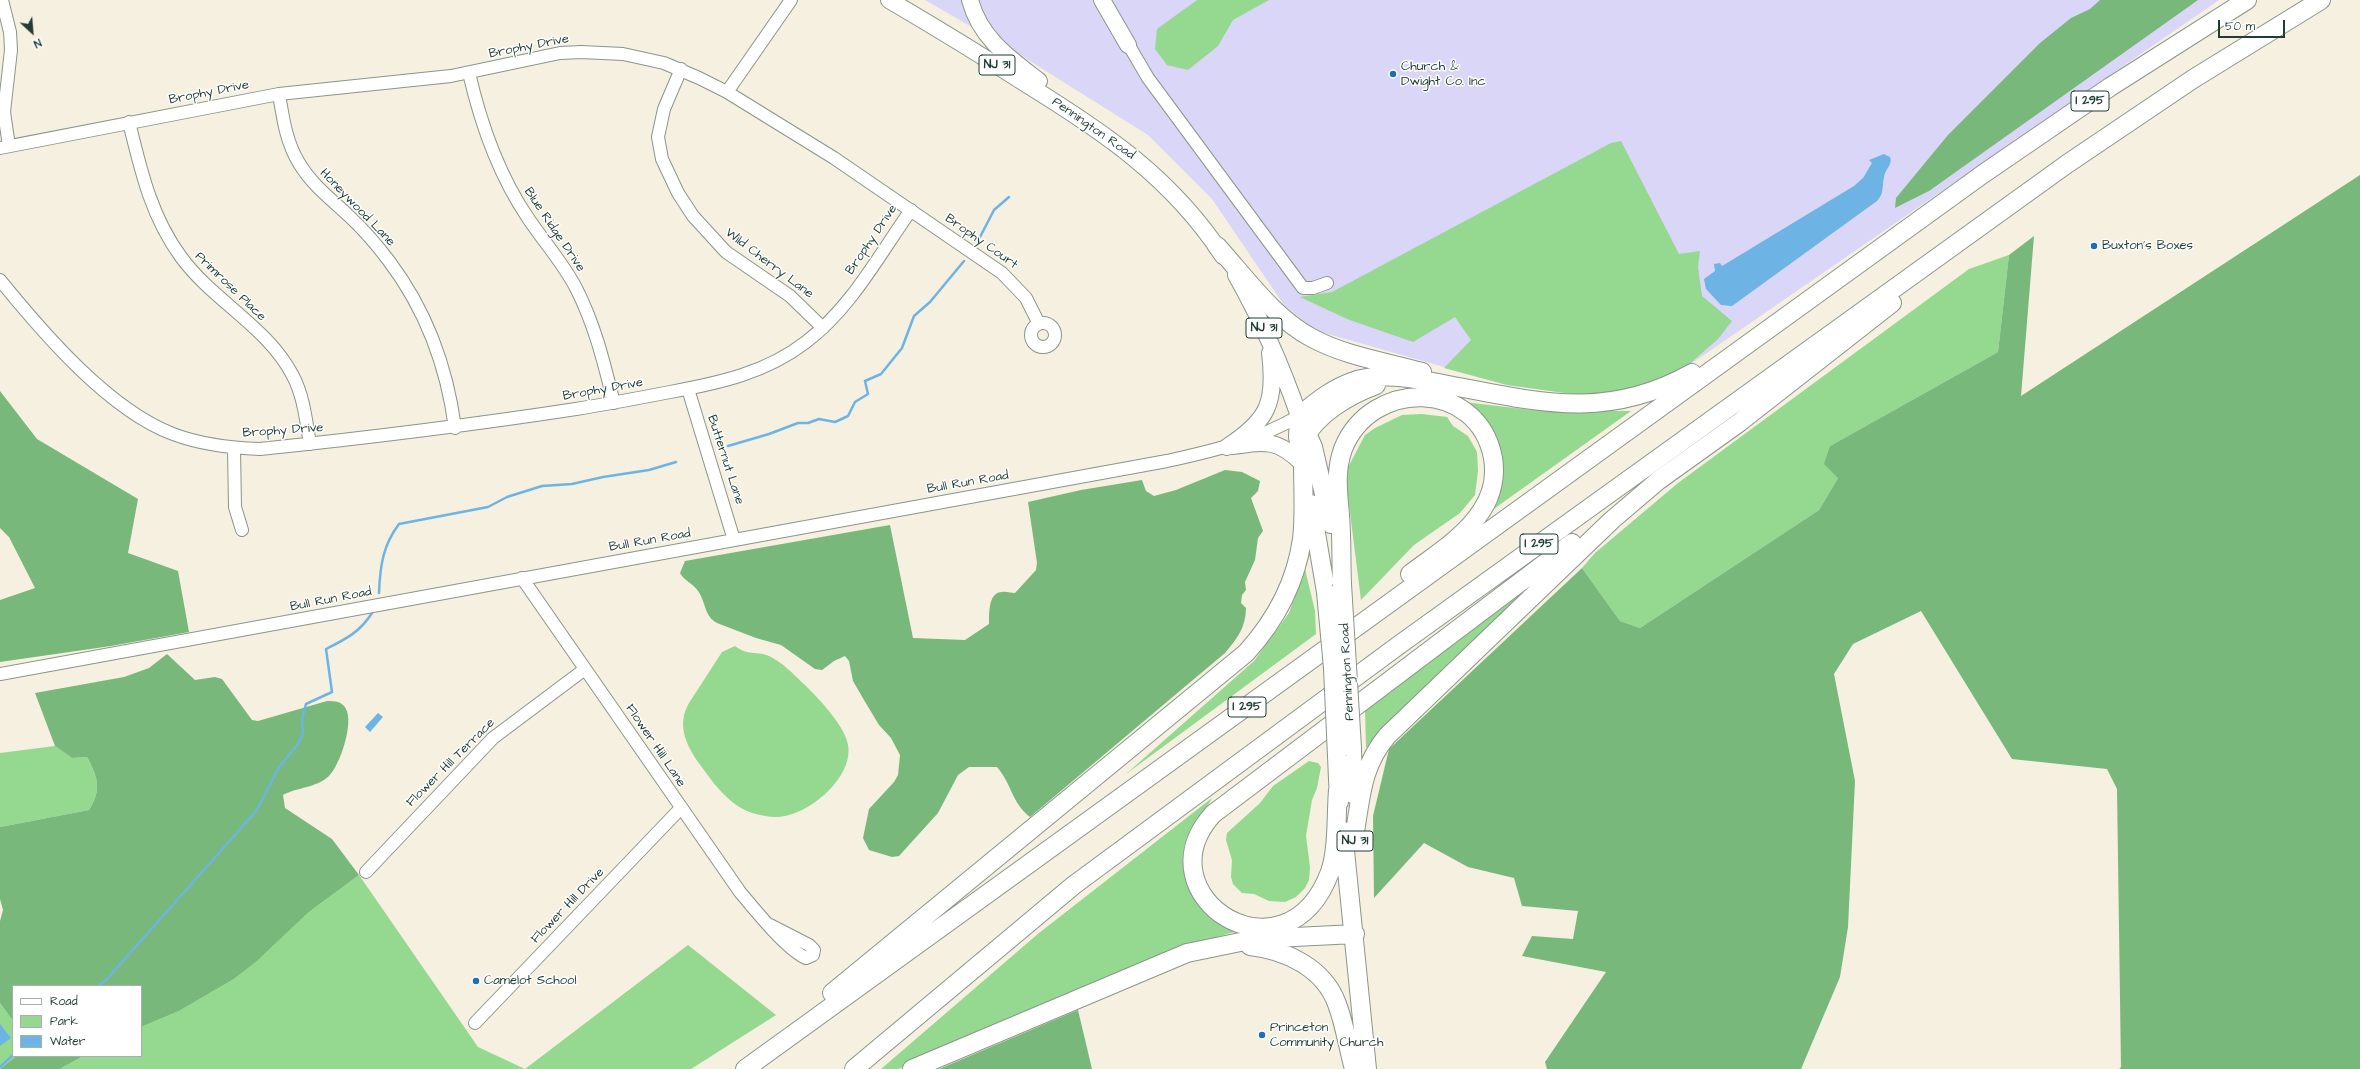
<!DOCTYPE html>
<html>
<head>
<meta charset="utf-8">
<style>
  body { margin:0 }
  #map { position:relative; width:2360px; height:1069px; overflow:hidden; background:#f5f0e0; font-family:"Architects Daughter",sans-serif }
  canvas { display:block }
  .legend { position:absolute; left:12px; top:985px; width:130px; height:72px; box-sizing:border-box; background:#fff; border:1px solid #a5b1ae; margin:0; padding:5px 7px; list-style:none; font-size:12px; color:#1f3d34 }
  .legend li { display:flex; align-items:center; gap:8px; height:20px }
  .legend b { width:20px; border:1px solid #a5b1ae }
  .north { position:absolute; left:12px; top:12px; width:40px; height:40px; -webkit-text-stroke:3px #fff; paint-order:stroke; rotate:154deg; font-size:11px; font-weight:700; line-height:16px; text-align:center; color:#1f3d34 }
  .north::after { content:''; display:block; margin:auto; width:14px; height:18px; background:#1f3d34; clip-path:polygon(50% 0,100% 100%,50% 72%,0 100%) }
  .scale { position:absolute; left:2218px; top:20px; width:67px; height:18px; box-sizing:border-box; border:2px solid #1f3d34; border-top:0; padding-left:5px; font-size:12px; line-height:14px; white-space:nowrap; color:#1f3d34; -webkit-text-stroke:3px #fff; paint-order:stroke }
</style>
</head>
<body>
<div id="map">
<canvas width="2360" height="1069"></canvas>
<ul class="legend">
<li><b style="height:5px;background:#fff"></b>Road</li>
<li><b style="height:11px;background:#95d890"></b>Park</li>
<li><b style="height:11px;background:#6db4e4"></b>Water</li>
</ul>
<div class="north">N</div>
<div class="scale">50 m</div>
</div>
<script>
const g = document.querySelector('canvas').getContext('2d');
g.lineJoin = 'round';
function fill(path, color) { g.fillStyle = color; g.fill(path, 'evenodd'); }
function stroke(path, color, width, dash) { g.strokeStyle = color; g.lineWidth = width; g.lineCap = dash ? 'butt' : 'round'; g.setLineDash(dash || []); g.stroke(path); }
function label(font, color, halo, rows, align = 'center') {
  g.font = font + ' "Architects Daughter",sans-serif'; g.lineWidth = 3; g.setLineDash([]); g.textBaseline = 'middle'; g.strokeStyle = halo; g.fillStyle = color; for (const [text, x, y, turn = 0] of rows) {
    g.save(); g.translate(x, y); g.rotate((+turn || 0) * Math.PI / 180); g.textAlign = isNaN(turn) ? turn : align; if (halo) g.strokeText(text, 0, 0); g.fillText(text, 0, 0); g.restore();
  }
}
fill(new Path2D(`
  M925 0H2219L1685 368 1587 396 1507 385 1314 330 1284 305 1212 199 1148 135 1022 56Z`), '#d9d6f7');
fill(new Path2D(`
  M1197 0H1269L1233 20 1218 46 1188 70 1167 65 1155 49 1157 29Z
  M1621 141 1679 254 1700 251 1698 267 1702 296 1732 321 1718 339 1685 368 1638 390 1587 396 1507 385 1444 368 1471 340 1455 317 1413 342 1347 319 1300 297 1332 292 1611 143Z
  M2009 255 1998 352 1830 446 1838 478 1819 510 1640 628 1620 621 1582 568 1595 553 1678 483 1969 269Z
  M1464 402 1532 410 1631 411 1491 511 1500 471 1496 439Z
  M1422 414 1447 417 1453 426 1468 436 1477 452 1478 471 1475 495 1460 513 1414 545 1361 600 1345 473 1365 435 1375 428 1402 415Z
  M1555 564 1366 748 1365 708Z
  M1305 569 1315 611 1316 634 1126 774 1254 661 1289 613Z
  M735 646C745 654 751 652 763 654 779 658 794 675 806 686 820 700 845 726 848 745 854 778 807 817 776 817 768 817 760 815 752 813 728 805 712 781 698 762 685 743 677 724 689 703L722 652Z
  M55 746 72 758 87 757C98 779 102 788 89 810L0 827V753Z
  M1309 761 1318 763 1321 767 1317 788 1312 800 1306 836 1310 867 1309 880 1305 888 1296 897 1285 902 1269 901 1254 894 1242 893 1233 884 1231 877 1232 860 1226 840 1227 833 1260 803 1273 786Z
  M1212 798 1202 817 1184 866 1205 914 1234 932 1180 948 898 1069H881L1039 933Z
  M359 875 478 1047 525 1069 688 945 776 1015 691 1069H60L83 1056H141V1027L179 1011 234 979 256 962 309 912Z
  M0 1003 13 1021V1056H16L0 1069Z`), '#95d890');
fill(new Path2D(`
  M2100 0H2198L1929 191 1895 208 1896 198 1948 135 2040 43 2071 18 2090 9Z
  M2360 175V1069H2119L2121 1067 2117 789 2107 769 2012 759 1921 611 1853 644 1834 674 1855 781 1848 927 1840 977 1801 1069H1547L1545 1062 1606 972 1522 956 1532 936 1573 939 1578 911 1522 906 1514 878 1468 867 1424 843 1374 898 1373 816 1389 749 1582 568 1620 621 1640 628 1819 510 1838 478 1824 464 1830 446 1998 352 2009 255 2034 236 2021 396Z
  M0 391 37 439 138 499 128 553 178 571 189 632 111 646 0 662V600L35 588 9 537 0 528Z
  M1225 470 1242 472 1260 481 1258 491 1251 498 1263 531 1258 538 1255 560 1245 582 1246 590 1242 595 1241 603 1246 608C1246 627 1237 639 1225 653L1030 817C1011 802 1012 784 997 767H969L958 775 938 813 899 856 892 857 869 850 863 838 869 809 894 782 898 775 900 755 891 738 879 725 864 700 853 681 849 661 845 656 834 661 822 670 815 669 781 645 756 638 717 623C704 616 706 602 698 591 693 583 684 581 680 573L685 561 890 525 913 638 965 640 989 624C989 615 988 592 1002 592 1006 591 1011 593 1015 593L1036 570 1037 563 1028 502 1081 490 1142 480 1146 491 1154 496 1176 490Z
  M167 654 195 680 215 677 222 679 252 720 258 721 327 701C335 701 342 701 346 709 354 723 340 765 329 776 316 788 298 787 283 795L285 808 332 839 359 875 309 912 256 962 234 979 179 1011 141 1027V986H13V1021L0 1003V921L3 910 0 899V827L89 810C102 789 98 778 87 757L72 758 55 746 35 693 124 677 149 668Z
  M1078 1010 1092 1069H939Z
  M16 1056H83L60 1069H0Z`), '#78b87a');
fill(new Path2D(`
  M1884 154 1890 157C1893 165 1885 169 1884 177 1882 187 1884 194 1877 201L1732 306 1721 305 1706 289 1704 279 1715 271 1714 264 1720 263 1722 266 1854 186 1863 178 1872 163 1869 160Z
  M378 713 383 717 370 732 365 727Z
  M0 1024 11 1038 0 1046Z`), '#6db4e4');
stroke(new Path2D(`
  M979 239 994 210 1009 197
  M728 446 769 434 798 423H808L819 419 835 422 848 416 855 402 868 394 865 381 881 374 902 348 914 316 930 302 964 261
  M379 593C380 566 383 545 399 524L488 507 507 497 542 486 572 484 603 477 649 470 676 462
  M98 986 106 980 257 810 279 767 298 744 303 733 302 719 306 704 332 692 326 649C346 639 360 632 372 613
  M0 1067 13 1055`), '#6db4e4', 2.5);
const minor = new Path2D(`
  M2 0 10 32 11 50 4 112 9 146
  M1124 37 1148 78 1303 288H1313L1327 283
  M681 69 664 109 658 137 662 159 678 193 693 216 726 252 790 296 823 328
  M469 73C481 125 498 174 528 218 544 242 563 263 576 288 595 325 604 363 614 403
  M727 92 791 0
  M279 94C283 118 286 142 299 163 312 185 331 199 349 216 363 229 377 245 389 261 426 310 447 367 455 428
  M129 122C141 171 151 216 181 257 213 301 268 327 293 376 304 397 306 421 310 444
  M0 148 279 94 451 76 560 53 581 52 623 54 664 63 699 78 727 92 834 158 1002 273 1026 298 1039 324
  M0 280C43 333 109 410 173 434 202 445 230 448 260 449 366 438 471 425 576 409 608 404 639 398 670 392 719 383 766 373 806 342 851 308 879 255 911 210
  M1031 335a12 12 0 1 1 24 0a12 12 0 1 1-24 0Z
  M688 389 734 540
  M234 449 235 507 242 530
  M522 578 740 892C754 909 787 950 806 958L813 955 814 950 809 945 770 925
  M0 674 1167 461C1213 451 1258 440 1299 416
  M366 872 493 738 585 669
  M475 1023 681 808`);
const major = new Path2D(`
  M889 0C935 27 981 55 1026 84 1104 132 1172 178 1223 256
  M970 0C980 38 1009 58 1039 81
  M1102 0 1128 45
  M1236 275C1262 321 1282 367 1299 416
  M1233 446C1266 441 1278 439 1303 464
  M1227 447C1269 420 1276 402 1270 353`);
const highway = new Path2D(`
  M1217 246C1246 278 1274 318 1312 338 1345 356 1386 362 1422 372
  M1299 416C1317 401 1334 387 1357 380 1386 372 1419 379 1448 385 1538 402 1606 421 1692 373
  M1299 416 1298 437 1305 475
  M1302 422 1313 447 1331 524
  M1303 441C1316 414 1349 395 1376 385
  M1311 504 1326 592
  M1342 584C1341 561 1342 538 1340 515 1338 492 1335 471 1343 449 1371 378 1478 379 1493 458 1496 476 1492 495 1482 510 1466 536 1434 556 1410 574
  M1352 748 1353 794
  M1337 756 1339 802
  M1338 790C1336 814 1338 849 1330 872 1286 990 1139 896 1213 814L1572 543
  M1343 831 1367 1069
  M1355 832C1361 795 1362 766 1387 736L1612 520 1659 480 1740 422 1892 303
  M1250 946C1286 950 1324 968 1337 1004 1345 1025 1348 1048 1354 1069
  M832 993 1246 653C1275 621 1296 582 1302 539 1305 514 1303 489 1303 464
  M745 1069 1983 174 2110 87 2247 0
  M854 1069 1074 885 1399 645 2067 164 2193 79 2321 0
  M912 1069 1187 953 1255 939 1355 934`);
stroke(minor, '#8a968a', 14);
stroke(major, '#8a968a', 18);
stroke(highway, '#8a968a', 20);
stroke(minor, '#fff', 12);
stroke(major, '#fff', 16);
stroke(highway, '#fff', 18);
const highwayBridge = new Path2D(`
  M1342 584 1352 748
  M1326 592 1333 668 1337 756`);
stroke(highwayBridge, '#8a968a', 20, []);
stroke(highwayBridge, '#fff', 18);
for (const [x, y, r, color] of [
  [1393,74,4,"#1f6fb2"],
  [2094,246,4,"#1f6fb2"],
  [476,981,4,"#1f6fb2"],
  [1262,1035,4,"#1f6fb2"]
]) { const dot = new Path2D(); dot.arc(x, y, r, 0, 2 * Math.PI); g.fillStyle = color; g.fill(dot); stroke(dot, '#fff', 1.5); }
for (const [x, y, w] of [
  [997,65,36],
  [2090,101,38],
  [1264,328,36],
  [1539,544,38],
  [1247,707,38],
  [1355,841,36]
]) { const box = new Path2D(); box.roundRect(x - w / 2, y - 10, w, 20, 3); g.fillStyle = '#fff'; g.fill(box); stroke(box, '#1f3d34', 1); }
label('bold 12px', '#1f3d34', null, [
  ["NJ 31",997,65],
  ["I 295",2090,101],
  ["NJ 31",1264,328],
  ["I 295",1539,544],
  ["I 295",1247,707],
  ["NJ 31",1355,841]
]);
label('13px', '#1f3d34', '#fff', [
  ["Brophy Drive",529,47,-11],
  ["Brophy Drive",209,93,-11],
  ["Pennington Road",1093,129,35],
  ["Honeywood Lane",357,208,46],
  ["Blue Ridge Drive",554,230,56],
  ["Brophy Drive",872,240,-56],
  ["Brophy Court",981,242,35],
  ["Wild Cherry Lane",769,264,37],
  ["Primrose Place",230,287,44],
  ["Brophy Drive",603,390,-10],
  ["Brophy Drive",283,431,-4],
  ["Butternut Lane",725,460,72],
  ["Bull Run Road",968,483,-10],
  ["Bull Run Road",650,541,-10],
  ["Bull Run Road",331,600,-11],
  ["Pennington Road",1348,672,-93],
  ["Flower Hill Lane",655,746,56],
  ["Flower Hill Terrace",451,763,-45],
  ["Flower Hill Drive",568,906,-46]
]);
label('13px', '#1f3d34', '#fff', [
  ["Church &",1401,67],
  ["Dwight Co. Inc",1401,82],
  ["Buxton's Boxes",2102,246],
  ["Camelot School",484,981],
  ["Princeton",1270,1028],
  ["Community Church",1270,1043]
], 'left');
</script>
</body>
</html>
